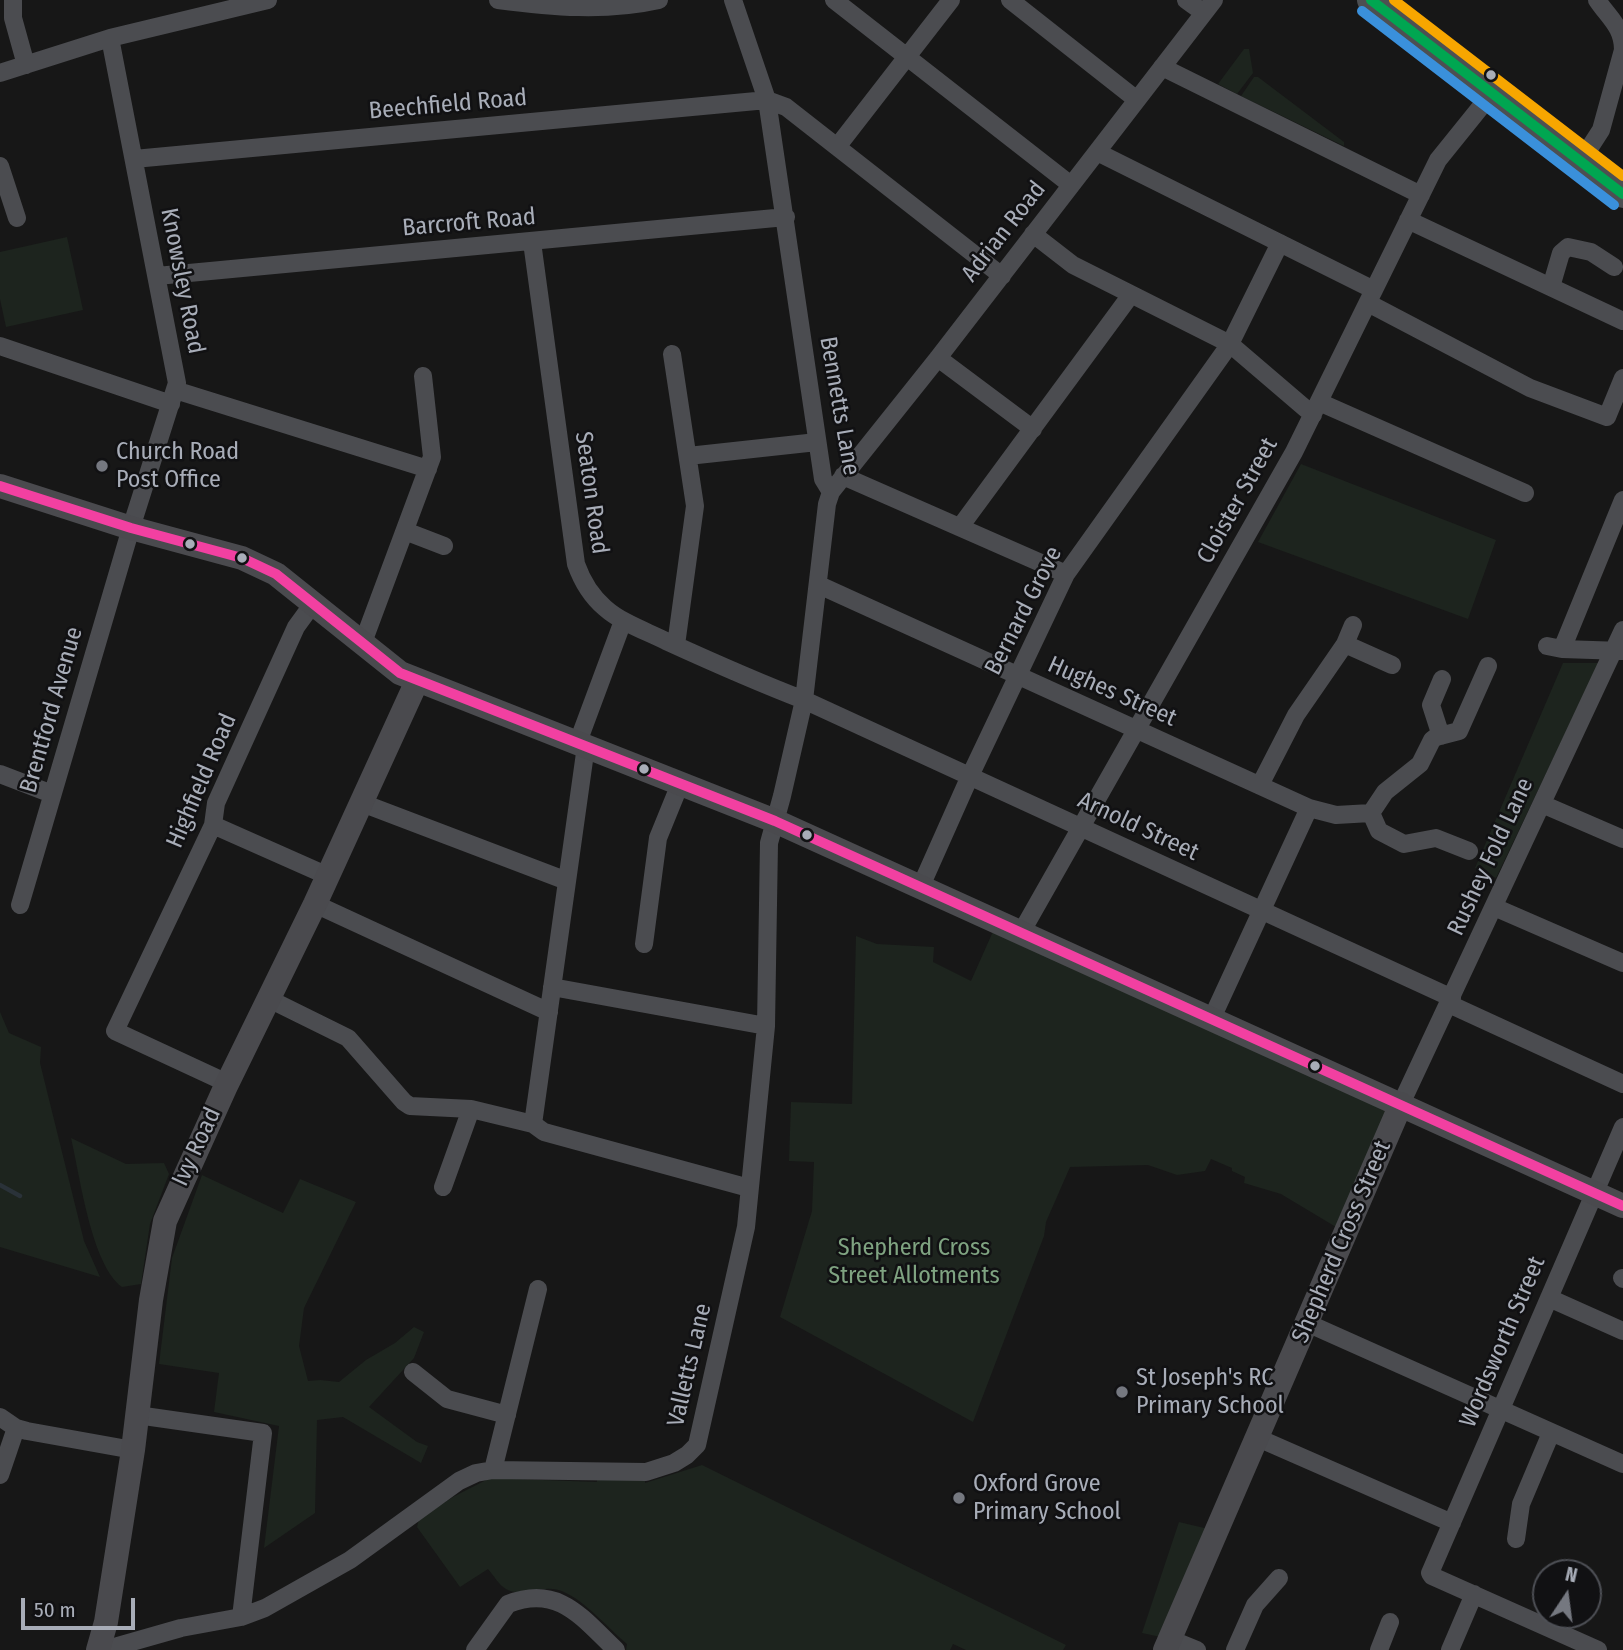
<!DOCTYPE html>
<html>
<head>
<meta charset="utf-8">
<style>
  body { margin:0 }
  #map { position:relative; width:1623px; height:1650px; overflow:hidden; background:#171717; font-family:"Fira Sans Condensed",sans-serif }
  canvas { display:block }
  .north { position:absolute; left:1532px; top:1559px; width:70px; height:70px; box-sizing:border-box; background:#111113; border:2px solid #4d4f55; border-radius:50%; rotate:13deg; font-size:19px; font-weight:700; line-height:28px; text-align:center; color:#a8adb8 }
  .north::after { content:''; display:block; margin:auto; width:24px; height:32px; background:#757880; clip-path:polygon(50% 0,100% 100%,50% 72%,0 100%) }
  .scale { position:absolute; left:21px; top:1598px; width:114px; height:32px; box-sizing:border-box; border:4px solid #a8adb8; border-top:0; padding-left:9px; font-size:21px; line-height:24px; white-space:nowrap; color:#a8adb8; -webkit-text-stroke:5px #111113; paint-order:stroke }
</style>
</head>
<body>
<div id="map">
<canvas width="1623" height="1650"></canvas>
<div class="north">N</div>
<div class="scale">50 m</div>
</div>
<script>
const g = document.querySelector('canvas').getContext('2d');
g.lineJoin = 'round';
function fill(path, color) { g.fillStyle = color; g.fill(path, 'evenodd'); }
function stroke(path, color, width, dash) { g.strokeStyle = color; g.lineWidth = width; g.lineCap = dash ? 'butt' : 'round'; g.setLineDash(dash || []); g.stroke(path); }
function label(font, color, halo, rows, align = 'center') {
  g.font = font + ' "Fira Sans Condensed",sans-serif'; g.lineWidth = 5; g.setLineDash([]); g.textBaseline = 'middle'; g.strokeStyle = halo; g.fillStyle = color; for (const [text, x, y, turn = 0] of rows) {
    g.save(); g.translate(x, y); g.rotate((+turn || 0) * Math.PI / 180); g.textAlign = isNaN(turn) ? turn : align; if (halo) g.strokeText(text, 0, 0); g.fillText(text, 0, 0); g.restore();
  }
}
fill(new Path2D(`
  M1244 49H1249L1253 73 1237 94 1218 84Z
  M1254 77H1258L1344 142V146L1241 96Z
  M67 237 83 310 6 327 0 299V252Z
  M1301 464 1496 540 1468 619 1258 542Z
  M1563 663H1599L1496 878 1475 868Z
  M995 927 1401 1104 1346 1233 1281 1194 1244 1183 1245 1177 1232 1171V1168L1211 1159 1205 1171 1177 1175 1148 1165 1070 1167 1046 1222 1044 1236 973 1422 780 1317 812 1211 814 1162 789 1161 791 1102 852 1104 856 936 877 944 934 947 933 962 971 981Z
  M0 1012 9 1033 41 1047 40 1063 84 1241 100 1277 0 1247Z
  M71 1138 126 1164 164 1163 169 1174 150 1224 141 1284 122 1287C91 1264 80 1176 71 1138Z
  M202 1175 283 1213 300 1179 356 1202 304 1308 299 1346 308 1381 320 1380 339 1382 366 1360 395 1343 414 1327 424 1332 414 1358 369 1407 417 1442 428 1446 421 1463 343 1417 317 1420 315 1513 264 1548 279 1426 214 1412 219 1373 159 1364 172 1258Z
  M702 1465 1066 1645 1063 1650H966L953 1644 950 1650H626L627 1644C609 1629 585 1601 564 1592 544 1582 522 1599 506 1589 499 1585 494 1576 488 1569L460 1587 417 1527 419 1519 453 1497 490 1478 597 1482V1472H646L645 1483Z
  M1179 1522 1217 1531 1170 1639 1142 1633Z`), '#1d241e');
stroke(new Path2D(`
  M0 1185 20 1196`), '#2a3239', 4.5);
stroke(new Path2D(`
  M13 0V18L26 65
  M498 0C551 7 606 12 659 0
  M834 0 1071 185
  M1010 0 1137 100
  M1186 0 1204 13
  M1162 67 1421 195
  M0 73 110 38 268 0
  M837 147 951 0
  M1097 152 1374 290
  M134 159 767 100 786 107 1002 276
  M1581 161 1601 130 1623 50C1623 27 1609 18 1597 0
  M0 166 17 218
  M1408 220 1623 321
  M1033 234 1073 265 1230 344 1313 415
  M532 242 576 564C582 581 591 596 605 608 622 623 646 631 666 641 712 662 757 682 804 700L1452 998
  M157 276 786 217
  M1551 287 1561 253 1568 247 1591 252 1614 267
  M1368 303 1530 388 1607 417 1623 378
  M0 346 171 404
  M672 354 695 506 676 645
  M938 358 1033 429
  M175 390 428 469
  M1319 402 1525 493
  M688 456 817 442
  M843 476 1066 574
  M831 492 938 358 1214 0
  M960 527 1130 296
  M405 531 444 546
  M819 585 1309 808 1336 815 1371 813 1385 792 1420 764 1432 740 1436 737 1459 731 1488 666
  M1345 644 1392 665
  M362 645 432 457 423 376
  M1547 646 1562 649 1623 651
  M1562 649 1623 500
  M1441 736 1431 705 1442 679
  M578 742 623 621
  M0 774 52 794
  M1260 785 1296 715 1345 644 1353 625
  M362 803 567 881
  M1542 804 1623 839
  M1371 813 1379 831 1404 844 1436 838 1469 851
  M213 825 328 876
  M921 886 970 776 1066 574 1230 344 1280 243
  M315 904 549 1012
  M20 905 131 528 177 383 110 38
  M1494 907 1623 963
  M1022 931 1294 452 1438 160 1492 93
  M644 944 658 838 680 784
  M552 987 766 1026
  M269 999 348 1038 404 1102 410 1106 471 1109 533 1124 544 1132 749 1188
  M1449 1004 1623 1084
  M1212 1018 1309 808
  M227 1083 115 1031 213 825 216 803 296 627 312 605
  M1401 1104 1623 630
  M533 1124 586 746
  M443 1187 471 1109
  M1622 1278 1623 1279
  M1549 1298 1623 1331
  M1307 1323 1623 1464
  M413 1372 447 1399 507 1415
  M137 1415 263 1433 241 1617
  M0 1417 16 1428 27 1431 133 1450
  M1258 1438 1452 1523
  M493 1470 538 1289
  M0 1475 16 1428
  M1516 1539 1521 1504 1551 1433
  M1170 1639 1197 1650
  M104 1650 181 1628 241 1617 265 1608 350 1560 459 1481 476 1473 493 1470 646 1472 674 1463 687 1455 697 1445 746 1227 766 1026 769 843 782 796 804 700 827 504 831 492 823 479 767 100 733 0
  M475 1650 508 1604C559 1584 582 1618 616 1650
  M1235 1650 1255 1605 1279 1578
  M1379 1650 1390 1622
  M1450 1650 1474 1594
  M1598 1650 1432 1576 1430 1573 1623 1127`), '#4b4c50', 18);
stroke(new Path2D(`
  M0 486 131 528 242 558 276 574 400 673 775 821 1623 1206
  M98 1650 106 1622 133 1450 151 1300 165 1221 225 1088 315 904 417 681
  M1165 1650 1401 1104`), '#4a4a4e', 24);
stroke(new Path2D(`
  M1371 0 1623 194`), '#4d4f52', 28);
stroke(new Path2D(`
  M0 486 131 528 242 558 276 574 400 673 775 821 1623 1206`), '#f240a1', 10);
stroke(new Path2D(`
  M1371 0 1623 194`), '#00a651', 10);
stroke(new Path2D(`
  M1362 11 1614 205`), '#3a90db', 10);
stroke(new Path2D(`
  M1394 0 1623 176`), '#f7a600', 10);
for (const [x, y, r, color] of [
  [1491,75,6,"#a8adb8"],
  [102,466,7,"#757880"],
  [190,544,6,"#a8adb8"],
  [242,558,6,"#a8adb8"],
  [644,769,6,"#a8adb8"],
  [807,835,6,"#a8adb8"],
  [1315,1066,6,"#a8adb8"],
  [1122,1392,7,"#757880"],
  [959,1498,7,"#757880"]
]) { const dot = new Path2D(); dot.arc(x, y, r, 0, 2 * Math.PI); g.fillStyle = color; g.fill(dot); stroke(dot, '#111113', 2.5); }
label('24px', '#a8adb8', '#111113', [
  ["Beechfield Road",448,105,-5],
  ["Barcroft Road",469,223,-5],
  ["Adrian Road",1004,232,-52],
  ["Knowsley Road",182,281,79],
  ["Bennetts Lane",839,406,80],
  ["Seaton Road",591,493,82],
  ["Cloister Street",1238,501,-61],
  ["Bernard Grove",1024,611,-63],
  ["Hughes Street",1112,692,24],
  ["Brentford Avenue",52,710,-74],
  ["Highfield Road",202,781,-67],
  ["Arnold Street",1138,827,25],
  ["Rushey Fold Lane",1491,857,-65],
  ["Ivy Road",197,1147,-65],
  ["Shepherd Cross Street",1342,1242,-67],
  ["Wordsworth Street",1503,1342,-67],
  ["Valletts Lane",690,1365,-77]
]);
label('24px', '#a8adb8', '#111113', [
  ["Church Road",116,452],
  ["Post Office",116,480],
  ["St Joseph's RC",1136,1378],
  ["Primary School",1136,1406],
  ["Oxford Grove",973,1484],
  ["Primary School",973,1512]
], 'left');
label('24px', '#7fa381', '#111113', [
  ["Shepherd Cross",914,1248],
  ["Street Allotments",914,1276]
]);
</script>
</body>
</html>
